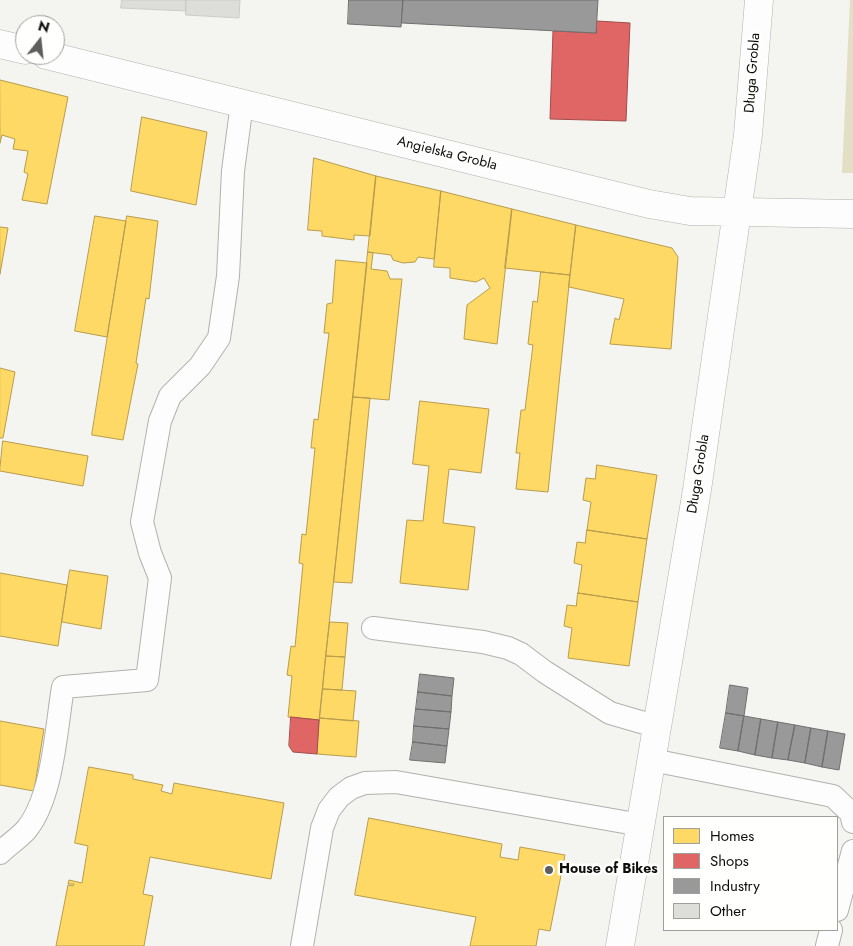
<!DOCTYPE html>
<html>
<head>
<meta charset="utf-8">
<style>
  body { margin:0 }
  #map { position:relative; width:853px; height:946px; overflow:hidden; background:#f4f4f0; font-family:Jost,sans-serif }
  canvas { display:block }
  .legend { position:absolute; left:663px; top:816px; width:175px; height:115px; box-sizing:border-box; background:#fffffe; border:1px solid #9f9f9d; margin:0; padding:6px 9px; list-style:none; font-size:15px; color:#0e0e0c }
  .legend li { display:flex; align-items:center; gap:10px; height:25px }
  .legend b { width:25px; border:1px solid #9f9f9d }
  .north { position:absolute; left:15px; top:15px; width:50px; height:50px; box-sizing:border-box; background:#fffffe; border:1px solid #9f9f9d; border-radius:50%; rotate:16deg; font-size:14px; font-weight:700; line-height:20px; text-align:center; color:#0e0e0c }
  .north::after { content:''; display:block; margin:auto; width:18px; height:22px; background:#5e5e5c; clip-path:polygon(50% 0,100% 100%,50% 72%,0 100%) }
</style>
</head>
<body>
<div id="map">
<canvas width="853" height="946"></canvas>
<ul class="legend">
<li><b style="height:14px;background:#ffd966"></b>Homes</li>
<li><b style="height:14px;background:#e06666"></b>Shops</li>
<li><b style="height:14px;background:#999"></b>Industry</li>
<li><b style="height:14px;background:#ddddda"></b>Other</li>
</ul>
<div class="north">N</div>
</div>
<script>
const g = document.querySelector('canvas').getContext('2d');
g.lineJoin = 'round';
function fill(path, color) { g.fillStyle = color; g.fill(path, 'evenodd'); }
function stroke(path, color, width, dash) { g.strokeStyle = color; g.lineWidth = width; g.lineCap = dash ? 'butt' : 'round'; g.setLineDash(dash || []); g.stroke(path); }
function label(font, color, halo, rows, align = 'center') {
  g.font = font + ' Jost,sans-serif'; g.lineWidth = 5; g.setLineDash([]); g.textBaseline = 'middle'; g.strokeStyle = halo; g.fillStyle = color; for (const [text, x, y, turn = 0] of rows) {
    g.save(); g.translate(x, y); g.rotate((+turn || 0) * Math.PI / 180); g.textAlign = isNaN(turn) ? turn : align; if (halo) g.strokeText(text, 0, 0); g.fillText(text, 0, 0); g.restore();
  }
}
fill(new Path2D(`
  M850 0H853V173H842Z`), '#e2dfc5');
const homes = new Path2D(`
  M0 80 68 97 47 204 22 200 28 174 24 172 28 151 13 149 15 139 2 135 0 143Z
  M142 117 207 132 196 205 131 191Z
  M314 158 376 176 370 236 354 235V240L322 236V231L308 230Z
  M376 176 441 191 434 259 418 257 415 262 403 263 393 260 391 255 368 252Z
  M441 191 512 209 497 344 464 339 467 305 490 288 484 278 476 282 450 278V268L434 267Z
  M512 209 576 225 570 275 505 268Z
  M95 216 126 221 107 337 75 331Z
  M127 216 158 221 149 299 146 298 136 363 138 364 123 440 92 435Z
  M576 225 672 248 678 257 671 349 610 344 615 318 619 320 624 299 569 287Z
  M0 227 8 228 0 274Z
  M368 252 373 253 371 269 387 271 390 279H402L389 400 353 397Z
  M336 260 367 263 319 720 288 717 292 676 287 675 291 646 295 647 303 564 299 563 302 534 306 535 315 448H311L314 419 318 420 329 333H324L327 304 332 303Z
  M541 272 570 275 548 492 516 489 520 453H516L521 410H525L533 345 528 344 533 301 537 302Z
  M0 368 15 372 3 438H0Z
  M353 397 370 398 352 583 334 582Z
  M420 401 489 409 481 473 449 469 443 523 475 527 468 590 400 583 407 520 423 521 429 466 413 464Z
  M3 441 88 456 83 486 0 471Z
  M597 465 657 475 647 539 587 530 591 502 583 500 586 478 595 479Z
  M587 530 647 539 638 602 578 593 582 565 574 563 577 542 585 543Z
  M70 570 108 576 101 629 62 622Z
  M0 573 67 585 58 646 0 636Z
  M578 593 638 602 629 666 568 658 572 628 564 626 567 605 576 606Z
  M330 622 348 623 345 657 326 656Z
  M326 656 345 657 342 690 323 689Z
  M323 689 356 691 353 721 320 718Z
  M320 718 359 721 356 757 317 754Z
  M0 721 44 729 34 791 0 785Z
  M89 767 133 775V779L163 785 161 791 172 794 174 783 284 803 271 879 150 857 143 894 153 896 144 946H56L68 885 73 886 74 884H68L69 880 82 883 88 846 75 843Z
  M369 818 502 844 500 857 518 860 520 847 565 855 550 931 539 929 536 946H470L476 917 355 895Z`);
fill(homes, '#ffd966');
stroke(homes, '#b79c4b', 1);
const shops = new Path2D(`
  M597 21 630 23 626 121 550 119 553 31 596 33Z
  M291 717 319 720 317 754 293 752 289 746Z`);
fill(shops, '#e06666');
stroke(shops, '#a14c4b', 1);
const industry = new Path2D(`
  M349 0H403L401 27 348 24Z
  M403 0H598L596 33 402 23Z
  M420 674 454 678 452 696 418 692Z
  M730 685 748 688 744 716 726 713Z
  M418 692 452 696 451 712 416 709Z
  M416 709 451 712 449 729 414 726Z
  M726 713 744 716 738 751 720 748Z
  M744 716 761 719 755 755 738 751Z
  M761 719 778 722 772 758 755 755Z
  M778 722 795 725 788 760 772 758Z
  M795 725 811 728 805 763 788 760Z
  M414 726 449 729 447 746 413 742Z
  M811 728 828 731 822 767 805 763Z
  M828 731 845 734 839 770 822 767Z
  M413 742 447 746 445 763 410 760Z`);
fill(industry, '#999');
stroke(industry, '#6f6f6f', 1);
const building = new Path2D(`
  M122 0H186V11L121 8Z
  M186 0H240L239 18 186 15Z`);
fill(building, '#ddddda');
stroke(building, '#cbcbc8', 1);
const service = new Path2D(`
  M373 628 483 642 508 648 521 654 545 672 610 713 658 727
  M652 760 833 796 851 813 853 822
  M0 853C8 845 19 838 26 830 53 798 56 729 63 687L147 680 160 578 150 553 142 522 160 421 170 396 200 366 219 338 228 276 233 171 242 103
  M837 910 853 851
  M302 946 322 828 329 810 339 797 351 788 365 783 396 782 641 825
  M827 946 831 930`);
const minor = new Path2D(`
  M0 44 25 50
  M46 55 649 204 690 211 853 214
  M620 946 697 490 748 135 759 0`);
stroke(service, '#b1b1ae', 24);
stroke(minor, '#b1b1ae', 29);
stroke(service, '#fdfdfd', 22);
stroke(minor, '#fdfdfd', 28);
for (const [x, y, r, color] of [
  [549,870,5,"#5e5e5c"]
]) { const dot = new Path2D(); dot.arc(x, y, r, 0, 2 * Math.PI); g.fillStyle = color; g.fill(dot); stroke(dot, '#fffffe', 2); }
label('14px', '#0e0e0c', '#fffffe', [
  ["Długa Grobla",753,73,-86],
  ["Angielska Grobla",447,154,14],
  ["Długa Grobla",699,474,-81]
]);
label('bold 14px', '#0e0e0c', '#fffffe', [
  ["House of Bikes",559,870]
], 'left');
</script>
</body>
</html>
